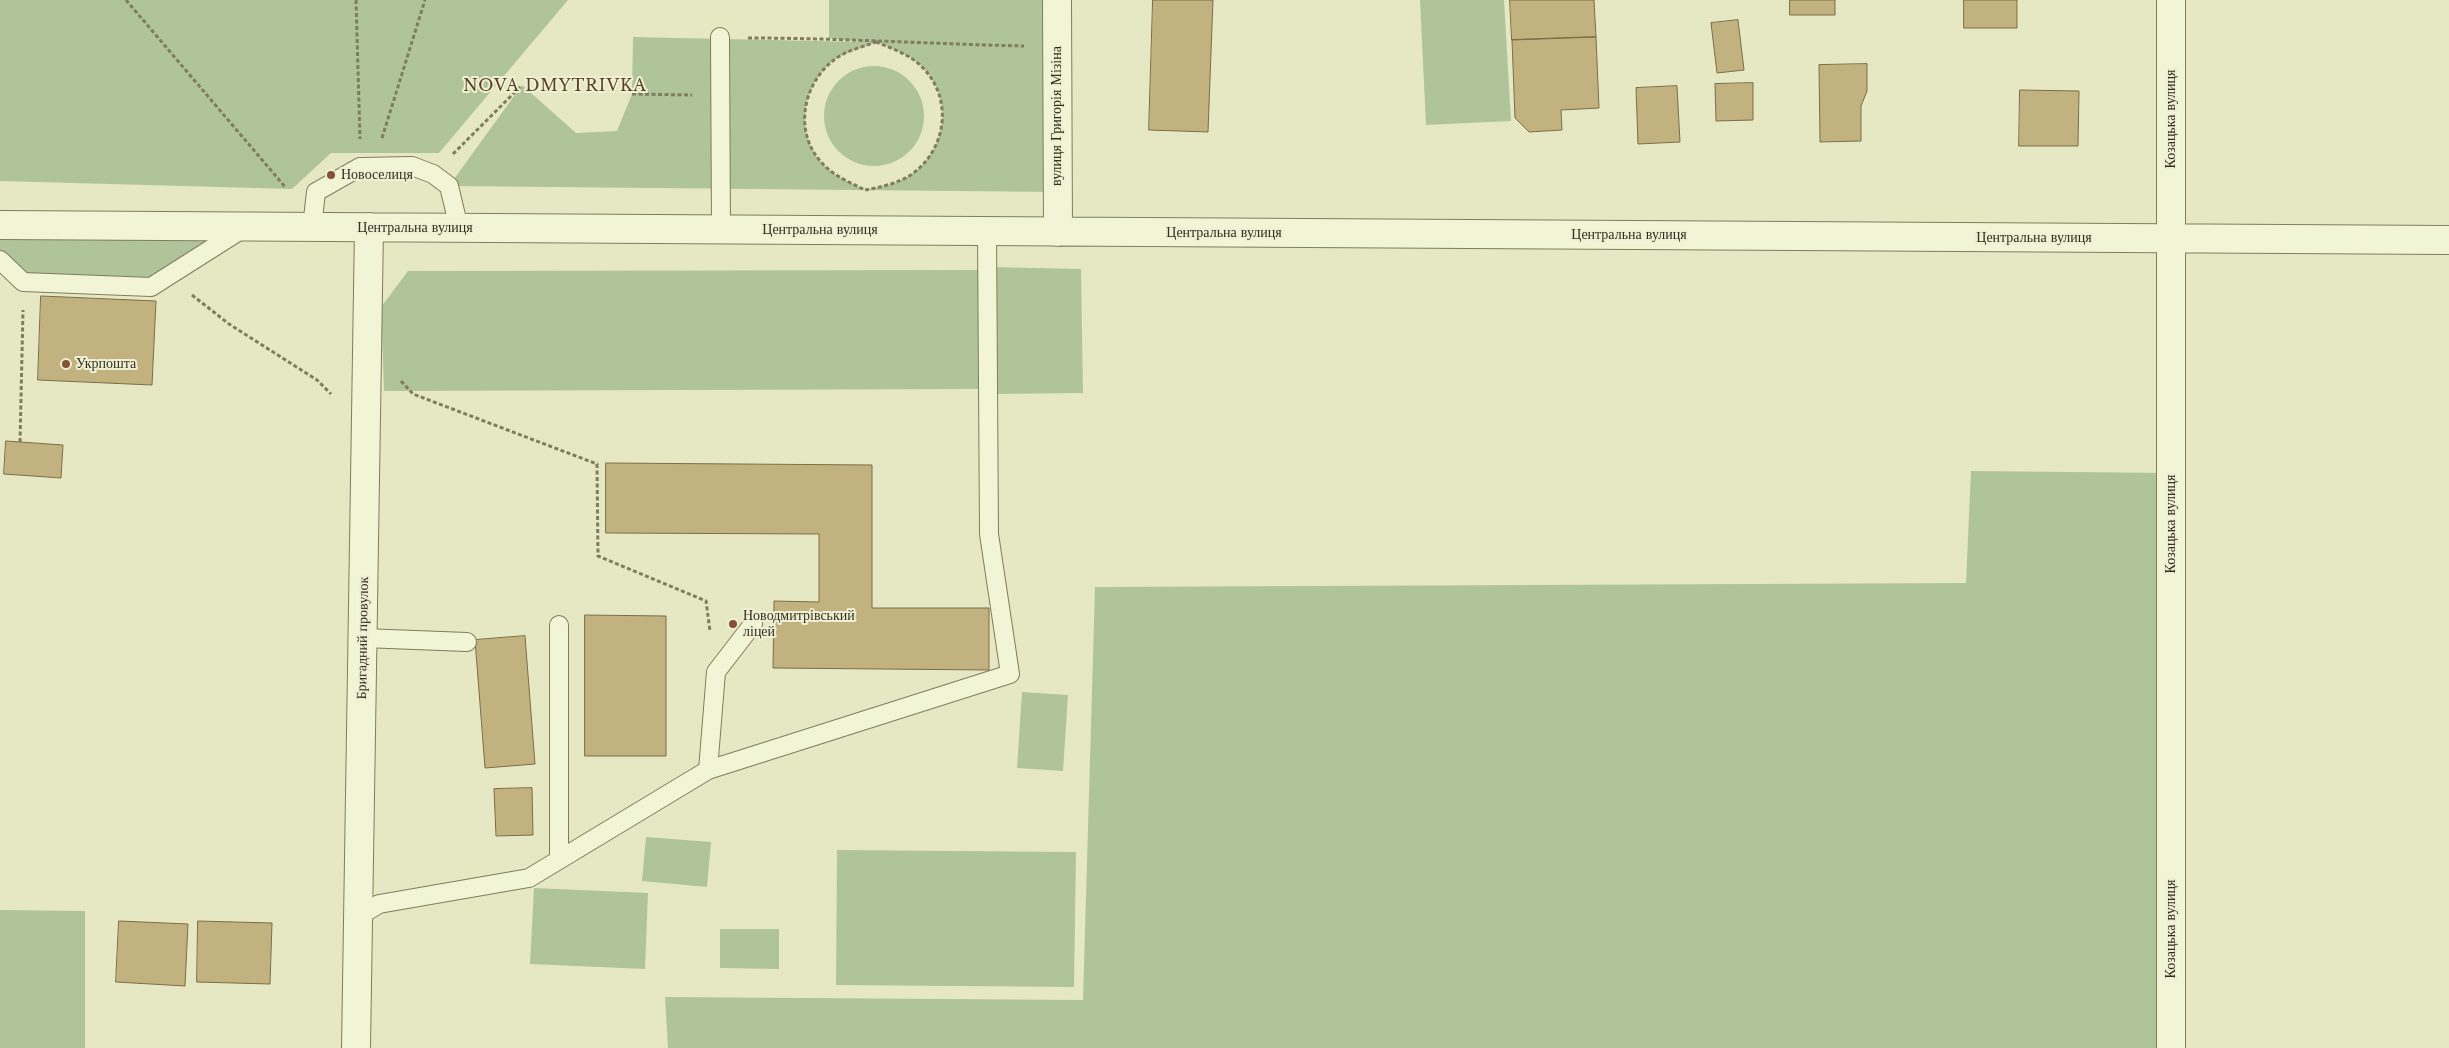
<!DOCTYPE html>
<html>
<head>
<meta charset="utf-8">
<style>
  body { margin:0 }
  canvas { display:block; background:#e6e8c4 }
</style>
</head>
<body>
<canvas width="2449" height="1048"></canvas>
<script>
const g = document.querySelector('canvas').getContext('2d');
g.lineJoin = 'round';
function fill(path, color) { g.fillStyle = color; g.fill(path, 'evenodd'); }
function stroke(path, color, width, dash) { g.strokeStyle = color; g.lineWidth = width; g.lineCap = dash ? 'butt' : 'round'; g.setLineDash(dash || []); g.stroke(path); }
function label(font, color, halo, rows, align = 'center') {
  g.font = font + ' "Libre Baskerville",serif'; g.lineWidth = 4; g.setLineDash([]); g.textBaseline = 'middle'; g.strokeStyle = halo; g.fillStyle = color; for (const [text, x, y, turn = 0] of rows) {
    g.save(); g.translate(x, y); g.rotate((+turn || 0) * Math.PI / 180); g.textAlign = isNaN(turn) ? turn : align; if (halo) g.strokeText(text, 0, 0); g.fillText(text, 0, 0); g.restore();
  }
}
fill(new Path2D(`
  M0 0H568L439 153H331L292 189 0 181Z
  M829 0H1057L1058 192 449 186 522 85 576 133 617 131 632 94 633 37 863 42 829 38ZM876 42C891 48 908 54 920 65 955 97 947 152 909 176 896 184 880 187 865 190 851 183 834 176 823 164 794 134 802 84 834 60 845 52 863 48 876 42Z
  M1420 0H1504L1511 121 1426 125Z
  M824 116a50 50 0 1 1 100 0a50 50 0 1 1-100 0Z
  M0 225 246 227 151 287 23 282 0 260Z
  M989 267 1081 269 1083 393 992 394Z
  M983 270 985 389 384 391 381 307 408 271Z
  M1971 471 2171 473V1048H668L665 997 1083 1000 1095 587 1966 583Z
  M1022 692 1068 695 1063 771 1017 768Z
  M646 837 711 842 707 887 642 881Z
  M837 850 1076 852 1074 987 836 985Z
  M534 888 648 893 645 969 530 964Z
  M0 910 85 911V1048H0Z
  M720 929H779V969L720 968Z`), '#b0c49a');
const building = new Path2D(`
  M1153 0H1213L1208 132 1149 130Z
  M1510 0H1594L1596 37 1512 40Z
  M1790 0H1835V15H1790Z
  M1964 0H2017V28H1964Z
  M1738 20 1744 70 1717 73 1711 23Z
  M1596 37 1599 108 1561 110 1562 130 1529 132 1515 118 1512 40Z
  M1867 64V91L1861 106V141L1820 142 1819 65Z
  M1753 83V120L1716 121 1715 84Z
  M1677 86 1680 142 1638 144 1636 88Z
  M2020 90 2079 91 2078 146H2019Z
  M41 296 156 301 152 385 38 380Z
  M6 441 63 445 61 478 4 474Z
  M606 463 872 465V608H989V670L773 668 774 601 819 602V534L606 533Z
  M585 615 666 616V756H585Z
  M525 636 535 764 485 768 475 640Z
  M532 788 533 835 496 836 494 789Z
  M119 921 188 924 185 986 116 982Z
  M198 921 272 923 270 984 197 982Z`);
fill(building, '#c1b27f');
stroke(building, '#7c6e46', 1);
const lane = new Path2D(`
  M720 37 721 230
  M312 227 316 192 360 167 412 166 433 174 449 186 459 228
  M0 260 23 282 151 287 244 228
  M363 638 467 642
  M708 770 716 672 753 624
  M559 860V625
  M359 916 379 904 529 878 708 770 1010 674 989 534 987 231`);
const street = new Path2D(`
  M1057 0 1058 232
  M0 225 2449 240
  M356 1048 369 227
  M2171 1048V0`);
stroke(lane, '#807c5d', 20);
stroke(street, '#807c5d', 30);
stroke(new Path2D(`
  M126 0 286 188
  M356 0 360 139
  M748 38C840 38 932 44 1024 46
  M876 42C891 48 908 54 920 65 955 97 947 152 909 176 896 184 880 187 865 190 851 183 834 176 823 164 793 134 802 84 834 60 845 51 862 47 876 42Z
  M632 94 692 95
  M382 138 425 0
  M453 154 522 85
  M192 295 229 324 317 380 331 394
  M401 381 413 394 597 464 598 556 706 601 710 631
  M20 442 23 310`), '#807c5d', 3, [4, 2.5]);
stroke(lane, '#f2f4d6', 18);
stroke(street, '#f2f4d6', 28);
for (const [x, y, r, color] of [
  [331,175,5,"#875135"],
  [66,364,5,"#875135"],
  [733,624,5,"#875135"]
]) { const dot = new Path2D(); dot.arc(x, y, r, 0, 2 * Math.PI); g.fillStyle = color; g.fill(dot); stroke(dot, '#eff0d3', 2); }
label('14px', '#322f1f', '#eff0d3', [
  ["вулиця Григорія Мізіна",1057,116,-90],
  ["Козацька вулиця",2171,119,-90],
  ["Центральна вулиця",415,228],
  ["Центральна вулиця",820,230],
  ["Центральна вулиця",1224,233],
  ["Центральна вулиця",1629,235],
  ["Центральна вулиця",2034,238],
  ["Козацька вулиця",2171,524,-90],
  ["Бригадний провулок",363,638,-89],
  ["Козацька вулиця",2171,929,-90]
]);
label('14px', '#322f1f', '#eff0d3', [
  ["Новоселиця",341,175],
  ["Укрпошта",76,364],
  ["Новодмитрівський",743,616],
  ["ліцей",743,632]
], 'left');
g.letterSpacing = '1px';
label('16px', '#594224', '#eff0d3', [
  ["NOVA DMYTRIVKA",555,86]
]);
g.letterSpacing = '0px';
</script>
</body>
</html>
